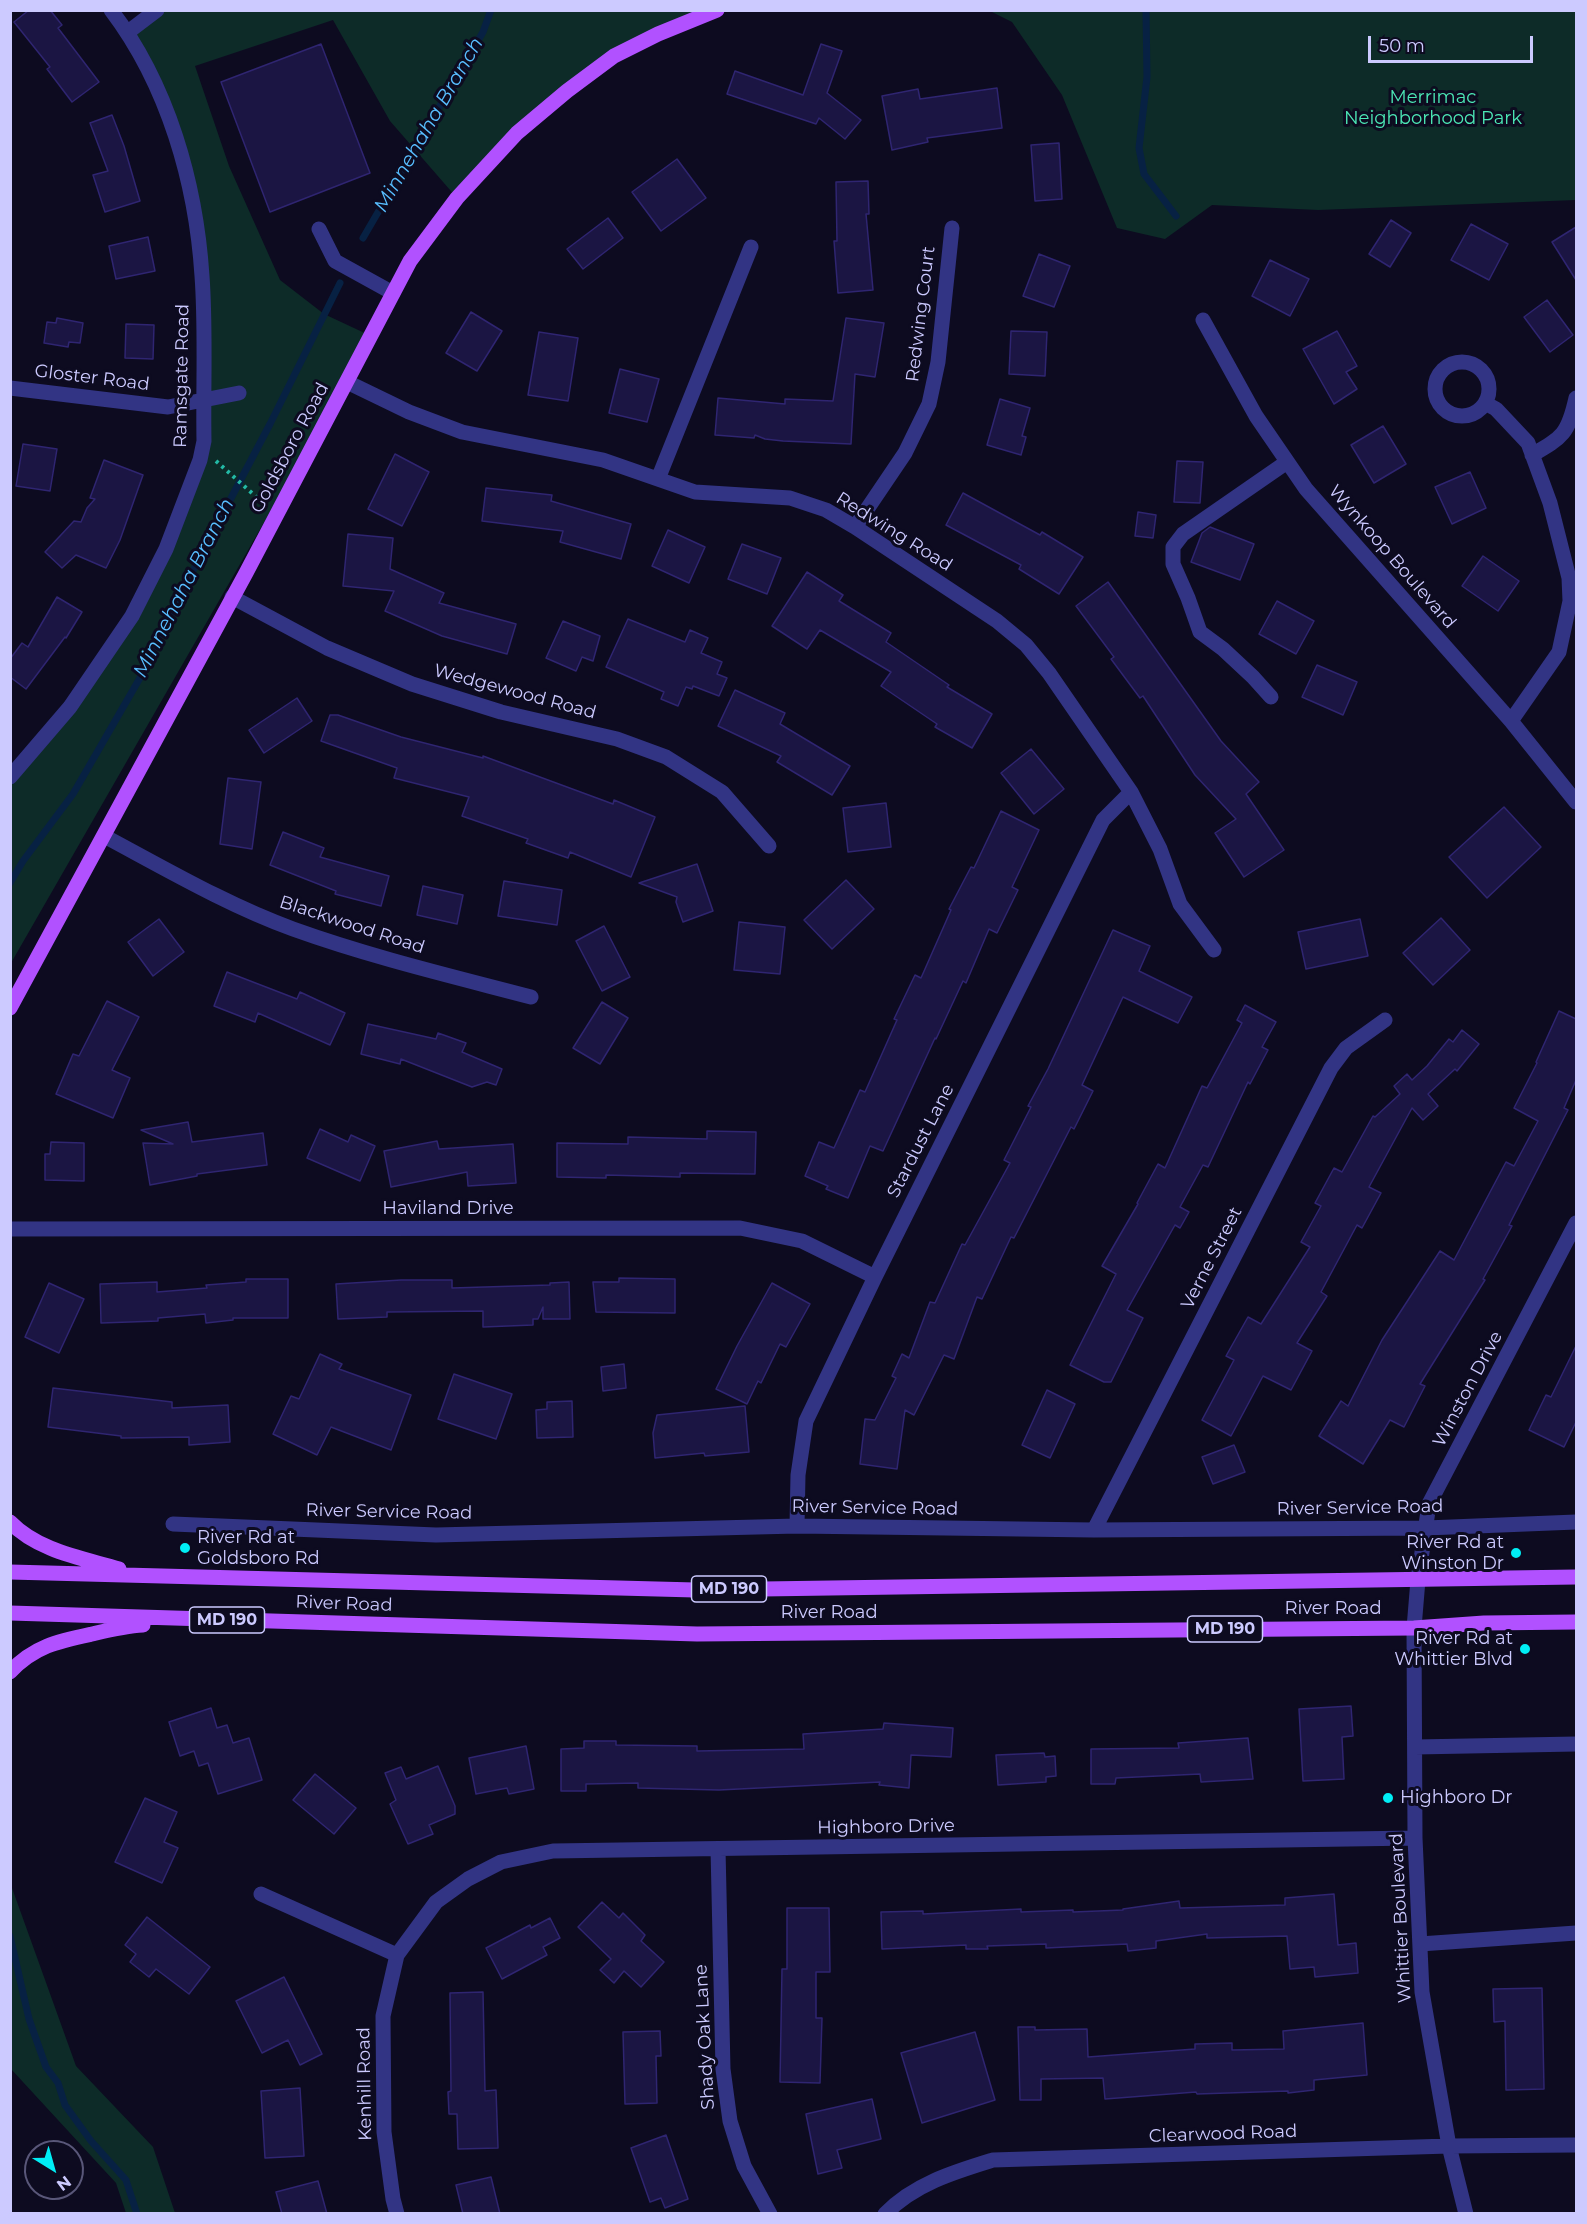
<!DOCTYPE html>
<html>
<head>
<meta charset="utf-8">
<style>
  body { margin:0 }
  #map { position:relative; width:1587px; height:2224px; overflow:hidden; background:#0d0b20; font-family:Montserrat,sans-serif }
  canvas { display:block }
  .frame { position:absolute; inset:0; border:12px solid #cccaff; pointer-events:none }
  .north { position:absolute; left:24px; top:2140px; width:60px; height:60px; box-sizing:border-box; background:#0d0b20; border:2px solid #595779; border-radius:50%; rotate:143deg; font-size:16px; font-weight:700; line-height:24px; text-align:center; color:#cccaff }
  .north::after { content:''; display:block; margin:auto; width:21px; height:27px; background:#00eef5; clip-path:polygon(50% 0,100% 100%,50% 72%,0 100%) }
  .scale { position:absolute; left:1368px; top:36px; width:165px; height:27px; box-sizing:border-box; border:3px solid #cccaff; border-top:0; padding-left:8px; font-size:18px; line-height:21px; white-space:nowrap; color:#cccaff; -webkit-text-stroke:4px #0d0b20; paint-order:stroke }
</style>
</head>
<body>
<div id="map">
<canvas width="1587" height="2224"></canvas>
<div class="frame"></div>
<div class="north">N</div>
<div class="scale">50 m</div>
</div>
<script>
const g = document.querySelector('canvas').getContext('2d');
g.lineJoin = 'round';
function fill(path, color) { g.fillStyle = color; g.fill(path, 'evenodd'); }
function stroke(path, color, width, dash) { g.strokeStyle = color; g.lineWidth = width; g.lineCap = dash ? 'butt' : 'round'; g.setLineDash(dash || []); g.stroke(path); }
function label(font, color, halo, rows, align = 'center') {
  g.font = font + ' Montserrat,sans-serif'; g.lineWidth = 6; g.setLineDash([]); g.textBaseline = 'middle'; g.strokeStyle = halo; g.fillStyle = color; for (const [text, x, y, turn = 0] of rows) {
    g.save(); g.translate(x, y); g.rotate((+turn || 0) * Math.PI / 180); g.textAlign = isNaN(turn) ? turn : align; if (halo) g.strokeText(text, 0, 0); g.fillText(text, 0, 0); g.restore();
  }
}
fill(new Path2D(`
  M157 10 717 11 658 34 567 91 457 198 390 121 333 20 195 66 229 166 280 280 324 314 371 336 11 963V777L132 616 204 441 193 194 128 32Z
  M990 11H1576V200L1318 210 1212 205 1165 239 1117 228 1062 95 1012 22Z
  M12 1888 76 2066 153 2147 175 2213H126L116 2183 11 2069 10 1890Z`), '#0d2b28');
stroke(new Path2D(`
  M1146 10 1147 77 1139 148 1144 174 1176 216
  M363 238 483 32 491 10
  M10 883 23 861 73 794 148 664 156 641 270 424 340 283
  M10 1936 29 2019 46 2067 58 2083 65 2105 91 2141 126 2180 137 2214`), '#072143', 7);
const building = new Path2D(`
  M29 10H50L62 25 58 28 99 82 72 102 47 69 50 67 14 22Z
  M321 44 370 173 270 212 221 82Z
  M821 44 842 51 827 93 861 120 845 139 819 118 816 124 727 94 735 71 803 95Z
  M997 88 1002 128 927 138 928 142 892 150 882 96 918 89 920 99Z
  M112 115 124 146 140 201 105 212 93 175 108 171 90 123Z
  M1059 143 1062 199 1035 201 1031 145Z
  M677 159 706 198 661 231 632 192Z
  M868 181 869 214H866L873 290 838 293 834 241H837L836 182Z
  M608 218 623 238 583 269 567 249Z
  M1391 220 1411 233 1390 267 1369 254Z
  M1471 224 1508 244 1489 280 1451 260Z
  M1576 227V280L1552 242Z
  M148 237 155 271 116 279 109 246Z
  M1039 254 1070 266 1054 307 1023 296Z
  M1270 260 1309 279 1290 316 1252 296Z
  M1547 300 1573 335 1550 352 1524 317Z
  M471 312 502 331 477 371 446 353Z
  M57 318 83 323 80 343 69 342 68 347 44 343 47 322 56 323Z
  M846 318 884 323 875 377 855 374 851 444 783 441 765 439 755 435 754 438 715 435 718 398 785 404V399L833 401Z
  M126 324 154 325 153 359 125 358Z
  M1011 331 1047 332 1045 376 1009 374Z
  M1337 331 1357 366 1346 372 1357 389 1334 404 1303 349Z
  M539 332 578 338 568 401 528 395Z
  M620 369 659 379 647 422 609 413Z
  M1000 399 1030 408 1022 436 1026 437 1021 455 987 445Z
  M1383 426 1406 464 1374 483 1351 445Z
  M23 444 57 449 50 491 16 486Z
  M395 454 429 472 402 526 368 509Z
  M104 460 143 475 120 540 106 568 76 555 62 568 45 552 74 521 81 522 87 508 95 499 90 498Z
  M1177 461 1203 462 1200 503 1174 502Z
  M1470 472 1486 508 1452 524 1435 487Z
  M486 488 552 495 551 501 631 524 621 559 560 542 563 531 482 521Z
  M963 493 1040 535 1042 532 1083 557 1059 594 1019 569 1021 565 946 525Z
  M1138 512 1156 515 1153 538 1135 536Z
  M1210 527 1254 544 1240 580 1191 562 1202 533Z
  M668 530 705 547 689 583 652 566Z
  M348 534 393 538 390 569 444 593 439 603 516 624 507 654 442 636 385 611 394 591 343 586Z
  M742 544 781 558 767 594 728 579Z
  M1483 556 1519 581 1498 611 1462 586Z
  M807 572 843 595 839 601 891 633 886 642 949 685 947 687 992 714 972 748 935 727 937 724 881 686 891 672 820 630 807 649 772 626Z
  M1108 582 1221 741 1259 782 1246 794 1284 850 1244 877 1215 833 1236 819 1195 775 1143 696 1140 698 1111 659 1114 657 1076 606Z
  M57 597 82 612 66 638 65 637 26 689 10 677V659L22 643 28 647Z
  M1277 601 1314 621 1296 654 1259 634Z
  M628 619 685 642 690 630 708 638 701 653 722 662 717 674 727 678 719 696 693 686 692 689 686 687 678 706 661 699 664 692 606 667Z
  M563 621 600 636 593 661 582 657 576 671 546 658Z
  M1317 665 1357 682 1343 715 1302 697Z
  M735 690 785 713 780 724 850 766 832 795 777 762 781 756 718 726Z
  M297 698 312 721 264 753 249 730Z
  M330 715H338L401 737 483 758V756L613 804 614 800 655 817 631 877 570 852 568 858 526 843 528 839 462 816 469 797 394 778 397 768 321 741Z
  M1031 749 1064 789 1034 814 1001 773Z
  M228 778 261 782 252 849 220 844Z
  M886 803 891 847 848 852 843 808Z
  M1504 807 1541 847 1487 898 1449 857Z
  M1001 811 1039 830 1012 887 1018 890 997 933 989 929 966 983 963 981 936 1039 935 1038 883 1151 870 1146 848 1198 826 1189 828 1186 805 1176 819 1142 834 1148 860 1090 865 1092 897 1020 894 1019 915 975 921 978 951 910 949 909 971 867 974 868Z
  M283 832 324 848 320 857 389 876 381 906 335 894 336 891 270 865Z
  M697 864 713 911 683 922 676 902 677 897 639 883Z
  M846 880 874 909 832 949 804 920Z
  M504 881 562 890 557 925 498 916Z
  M423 886 463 895 457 924 417 915Z
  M1441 918 1470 950 1433 985 1403 953Z
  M159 919 184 952 153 976 128 942Z
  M1360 919 1368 956 1306 969 1298 932Z
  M739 922 785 927 780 974 734 970Z
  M604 926 630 977 602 991 576 941Z
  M1113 930 1150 946 1139 971 1192 997 1178 1023 1123 997 1082 1085 1093 1091 1074 1129 1071 1127 1014 1238 1011 1237 982 1299 977 1297 954 1359 944 1355 914 1415 905 1410 897 1469 860 1464 865 1419 875 1420 896 1378 892 1376 902 1354 909 1358 930 1302 935 1303 962 1244 965 1245 1010 1163 1004 1160 1031 1107 1028 1106 1048 1069Z
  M227 972 297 999 300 992 345 1013 330 1045 258 1013 255 1022 214 1006Z
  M107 1001 139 1017 112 1070 130 1078 113 1118 56 1094 73 1054 79 1056Z
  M602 1002 628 1018 600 1064 573 1048Z
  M1245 1005 1276 1022 1262 1047 1268 1050 1250 1084 1248 1082 1208 1167 1203 1165 1180 1207 1189 1212 1180 1228 1175 1225 1127 1310 1143 1318 1111 1382H1104L1070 1365 1116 1274 1102 1266 1138 1204 1137 1203 1158 1164 1165 1168 1202 1086 1207 1088 1242 1023 1237 1020Z
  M1559 1011 1576 1019V1080L1564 1108 1568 1110 1509 1225 1512 1226 1483 1279 1485 1280 1420 1384 1425 1386 1404 1427 1390 1420 1363 1464 1319 1436 1341 1401 1348 1406 1382 1340 1440 1251 1454 1260 1506 1162 1514 1166 1538 1121 1514 1108 1537 1063 1536 1062Z
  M368 1024 436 1039 438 1033 466 1043 462 1052 502 1069 496 1085 487 1082 472 1087 401 1059 400 1064 361 1054Z
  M1462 1030 1479 1044 1457 1071 1455 1069 1428 1094 1438 1106 1423 1120 1412 1108 1369 1187 1381 1193 1362 1228 1357 1225 1321 1292 1327 1296 1297 1343 1312 1351 1291 1390 1263 1376 1231 1436 1202 1420 1234 1360 1226 1356 1248 1317 1261 1324 1310 1247 1301 1242 1321 1206 1315 1203 1334 1168 1342 1172 1373 1116 1375 1117 1400 1094 1394 1086 1407 1074 1412 1080 1427 1066 1449 1039 1453 1042Z
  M188 1122 192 1142 263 1133 267 1165 197 1174V1176L150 1185 143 1143 173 1144 141 1130Z
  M320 1129 348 1142 351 1135 375 1146 360 1181 307 1158Z
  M707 1131 756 1132 755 1174 680 1173V1177L606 1175V1178L557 1177V1143L628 1144V1137L707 1139Z
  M437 1141 439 1149 513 1144 516 1183 468 1186 467 1172 391 1187 384 1151Z
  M51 1142 84 1143V1181L45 1180V1154H50Z
  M619 1278 675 1279V1313L596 1312 593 1282H619Z
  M246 1279H288V1318H233V1320L206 1323 205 1314 158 1318V1321L101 1323 100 1284 157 1282V1292L207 1288 206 1285 246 1282Z
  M401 1280H452V1288L550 1285V1283L569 1282 570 1319H543V1307L538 1319H533V1325L483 1327V1311L387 1312V1317L338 1319 336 1284Z
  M49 1283 84 1299 59 1353 25 1337Z
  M772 1283 810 1304 786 1347 780 1344 761 1383 758 1381 747 1404 716 1389 737 1346Z
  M1576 1346V1422L1564 1447 1529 1430 1546 1395 1551 1397Z
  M320 1354 342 1364 339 1369 411 1395 391 1450 331 1427 317 1455 273 1434 291 1396 299 1399Z
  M624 1364 626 1388 603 1391 601 1367Z
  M454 1374 512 1394 496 1439 438 1419Z
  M53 1388 172 1402V1408L228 1405 230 1442 189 1445V1437L121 1438V1436L48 1427Z
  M1047 1390 1075 1404 1050 1458 1022 1445Z
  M572 1401 573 1437 537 1438 536 1410 547 1409V1402Z
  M745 1406 749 1452 705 1456 704 1453 655 1458 653 1433 657 1415Z
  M1234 1445 1245 1472 1213 1484 1202 1457Z
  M1351 1706 1353 1736 1342 1737 1344 1779 1303 1781 1299 1709Z
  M211 1708 217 1728 227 1725 233 1743 249 1738 262 1780 218 1794 208 1763 199 1766 194 1751 180 1756 169 1722Z
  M884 1723 953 1728 951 1757 911 1755 909 1788 879 1785 880 1782 719 1790 638 1788V1783L586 1784V1791H561V1749L584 1748V1741H616V1745L697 1746V1751L804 1749 803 1734 883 1729Z
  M1248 1738 1253 1779 1201 1782 1200 1774 1116 1778 1115 1784H1091V1749L1179 1748 1178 1743Z
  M526 1746 534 1789 509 1794 507 1788 476 1794 469 1758Z
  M1044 1753 1045 1757 1055 1756 1056 1776 1046 1777V1782L998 1785 996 1755Z
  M438 1766 455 1806V1814L429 1825 433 1834 408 1844 390 1804 396 1800 385 1773 401 1767 406 1779Z
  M315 1774 356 1808 334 1834 293 1800Z
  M145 1798 177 1812 164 1842 178 1848 162 1883 115 1862Z
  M1334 1894 1338 1945 1356 1943 1358 1973 1315 1977 1314 1967 1290 1969 1287 1936 1207 1938V1934L1156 1941V1948L1128 1951 1127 1944 1046 1948V1944L987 1946 988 1949H966V1945L882 1949 881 1912 923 1911V1914L1021 1909V1912L1073 1910V1912L1123 1910V1909L1179 1901 1180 1908 1285 1905V1898Z
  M602 1902 619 1918 623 1913 645 1935 641 1941 664 1962 641 1987 624 1971 614 1983 600 1970 611 1959 578 1927Z
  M787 1908H829L830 1972H816V2018H822L820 2083 780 2082 782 1969H787Z
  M147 1917 210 1967 189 1994 156 1969 149 1977 130 1962 136 1954 125 1945Z
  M550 1918 560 1938 543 1947 547 1955 502 1979 486 1948 530 1925 531 1928Z
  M284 1977 322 2054 300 2065 288 2040 262 2053 236 2001Z
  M1542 1988 1544 2089 1506 2090 1505 2021 1494 2022 1493 1989Z
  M483 1992 485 2091 496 2090 498 2148 458 2149 457 2114H449L448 2092 451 2091 450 1993Z
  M1363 2023 1367 2075 1314 2080V2090L1288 2093V2091L1197 2094 1196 2092 1105 2099 1103 2078 1041 2079V2100H1020L1018 2027H1035V2030L1087 2029 1088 2057 1195 2049V2044L1232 2043V2050L1284 2049 1283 2031Z
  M660 2031 661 2056H656L657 2103 625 2104 623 2032Z
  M975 2032 995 2100 922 2123 901 2053Z
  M300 2088 304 2156 265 2158 261 2091Z
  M872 2099 881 2139 837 2150 842 2168 818 2174 806 2114Z
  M666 2135 688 2199 665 2208 661 2198 650 2202 631 2148Z
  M491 2177 500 2214H463L456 2185Z
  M318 2181 327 2214H282L276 2192Z`);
fill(building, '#1b1543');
stroke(building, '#2f2571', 1.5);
stroke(new Path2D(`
  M216 461 261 501 258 505`), '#23baa6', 4, [3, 4.5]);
stroke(new Path2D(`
  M128 32 157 10
  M319 229 335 261 393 293
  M1203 320 1256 416 1306 489 1511 721 1576 802
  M1435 389a27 27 0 1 1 54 0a27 27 0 1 1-54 0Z
  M347 382 409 412 462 432 603 460 695 492 790 498 826 510 855 527 997 621 1026 645 1049 673 1131 792 1160 849 1180 904 1214 950
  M10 388 168 407 239 393
  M1485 403 1496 409 1528 443 1550 503 1569 578 1570 601 1559 652 1511 721
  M1532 455C1563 437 1568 434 1576 398
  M658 479 751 247
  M855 527 905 453 929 404 938 362 952 228
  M232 597 327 648 412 684 501 712 617 739 666 757 722 792 769 846
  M1271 697 1253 677 1223 649 1200 632 1188 598 1173 564V547L1183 534 1287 462
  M10 777 70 707 132 616 166 549 200 460 204 441C203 386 206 330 202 276 196 183 168 85 111 10
  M104 836C164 868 229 906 293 929 371 957 451 976 531 997
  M10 1229 740 1228 802 1241 875 1277
  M173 1524 436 1535 797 1526 1094 1530 1426 1528 1576 1522
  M797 1526 798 1475 806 1421 875 1277 1103 820 1131 792
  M1094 1530 1331 1068 1346 1048 1385 1020
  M1415 1747 1576 1744
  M718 1849 723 2069 730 2121 744 2166 770 2214
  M261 1894 397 1955
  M1420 1944 1576 1933
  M397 2214 393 2199 384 2132 383 2016 397 1955 436 1902 468 1879 501 1862 553 1851 1415 1838
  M885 2214C914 2184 954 2172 993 2160L1449 2146 1576 2145
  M1466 2214 1449 2146 1422 1992 1415 1838 1414 1628 1418 1580 1429 1504 1576 1223`), '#323484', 15);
stroke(new Path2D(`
  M10 1008 246 573 410 261 457 198 517 133 567 91 614 56 658 34 717 10
  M10 1522C38 1551 82 1558 119 1569
  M10 1572 695 1590 1576 1577
  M10 1613 697 1634 1414 1628 1484 1623 1576 1622
  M10 1672C34 1646 59 1641 92 1634 109 1630 125 1626 143 1625`), '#b151ff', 15);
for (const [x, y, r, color] of [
  [185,1548,6,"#00eef5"],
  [1516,1553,6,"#00eef5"],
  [1525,1649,6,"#00eef5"],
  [1388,1798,6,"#00eef5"]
]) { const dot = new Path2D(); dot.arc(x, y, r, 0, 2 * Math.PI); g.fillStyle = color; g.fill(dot); stroke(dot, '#0d0b20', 2); }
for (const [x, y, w] of [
  [729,1589,75],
  [227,1620,75],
  [1225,1629,75]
]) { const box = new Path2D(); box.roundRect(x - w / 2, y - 13, w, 26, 4.5); g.fillStyle = '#0d0b20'; g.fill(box); stroke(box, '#cccaff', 1.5); }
label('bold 16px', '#cccaff', null, [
  ["MD 190",729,1589],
  ["MD 190",227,1620],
  ["MD 190",1225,1629]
]);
label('18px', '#4ce9b6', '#0d0b20', [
  ["Merrimac",1433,98],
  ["Neighborhood Park",1433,119]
]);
label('18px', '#cccaff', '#0d0b20', [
  ["Redwing Court",921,314,-83],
  ["Ramsgate Road",182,376,-89],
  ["Gloster Road",92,378,7],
  ["Goldsboro Road",290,448,-62],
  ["Redwing Road",894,532,32],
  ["Wynkoop Boulevard",1392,557,49],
  ["Wedgewood Road",515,692,15],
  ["Blackwood Road",352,925,18],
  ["Stardust Lane",921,1141,-63],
  ["Haviland Drive",448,1209],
  ["Verne Street",1212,1258,-63],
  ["Winston Drive",1468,1389,-62],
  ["River Service Road",875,1508,1],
  ["River Service Road",1360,1508,-1],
  ["River Service Road",389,1512,1],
  ["River Road",344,1604,2],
  ["River Road",1333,1609],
  ["River Road",829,1613],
  ["Highboro Drive",886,1827,-1],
  ["Whittier Boulevard",1401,1918,-93],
  ["Shady Oak Lane",705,2037,-93],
  ["Kenhill Road",365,2084,-91],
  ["Clearwood Road",1223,2134,-2]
]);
label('18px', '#cccaff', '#0d0b20', [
  ["River Rd at",197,1538],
  ["Goldsboro Rd",197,1559],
  ["River Rd at",1504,1543,"right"],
  ["Winston Dr",1504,1564,"right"],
  ["River Rd at",1513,1639,"right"],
  ["Whittier Blvd",1513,1660,"right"],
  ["Highboro Dr",1400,1798]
], 'left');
label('italic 20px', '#58beff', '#0d0b20', [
  ["Minnehaha Branch",429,125,-60],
  ["Minnehaha Branch",184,588,-63]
]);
</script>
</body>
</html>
